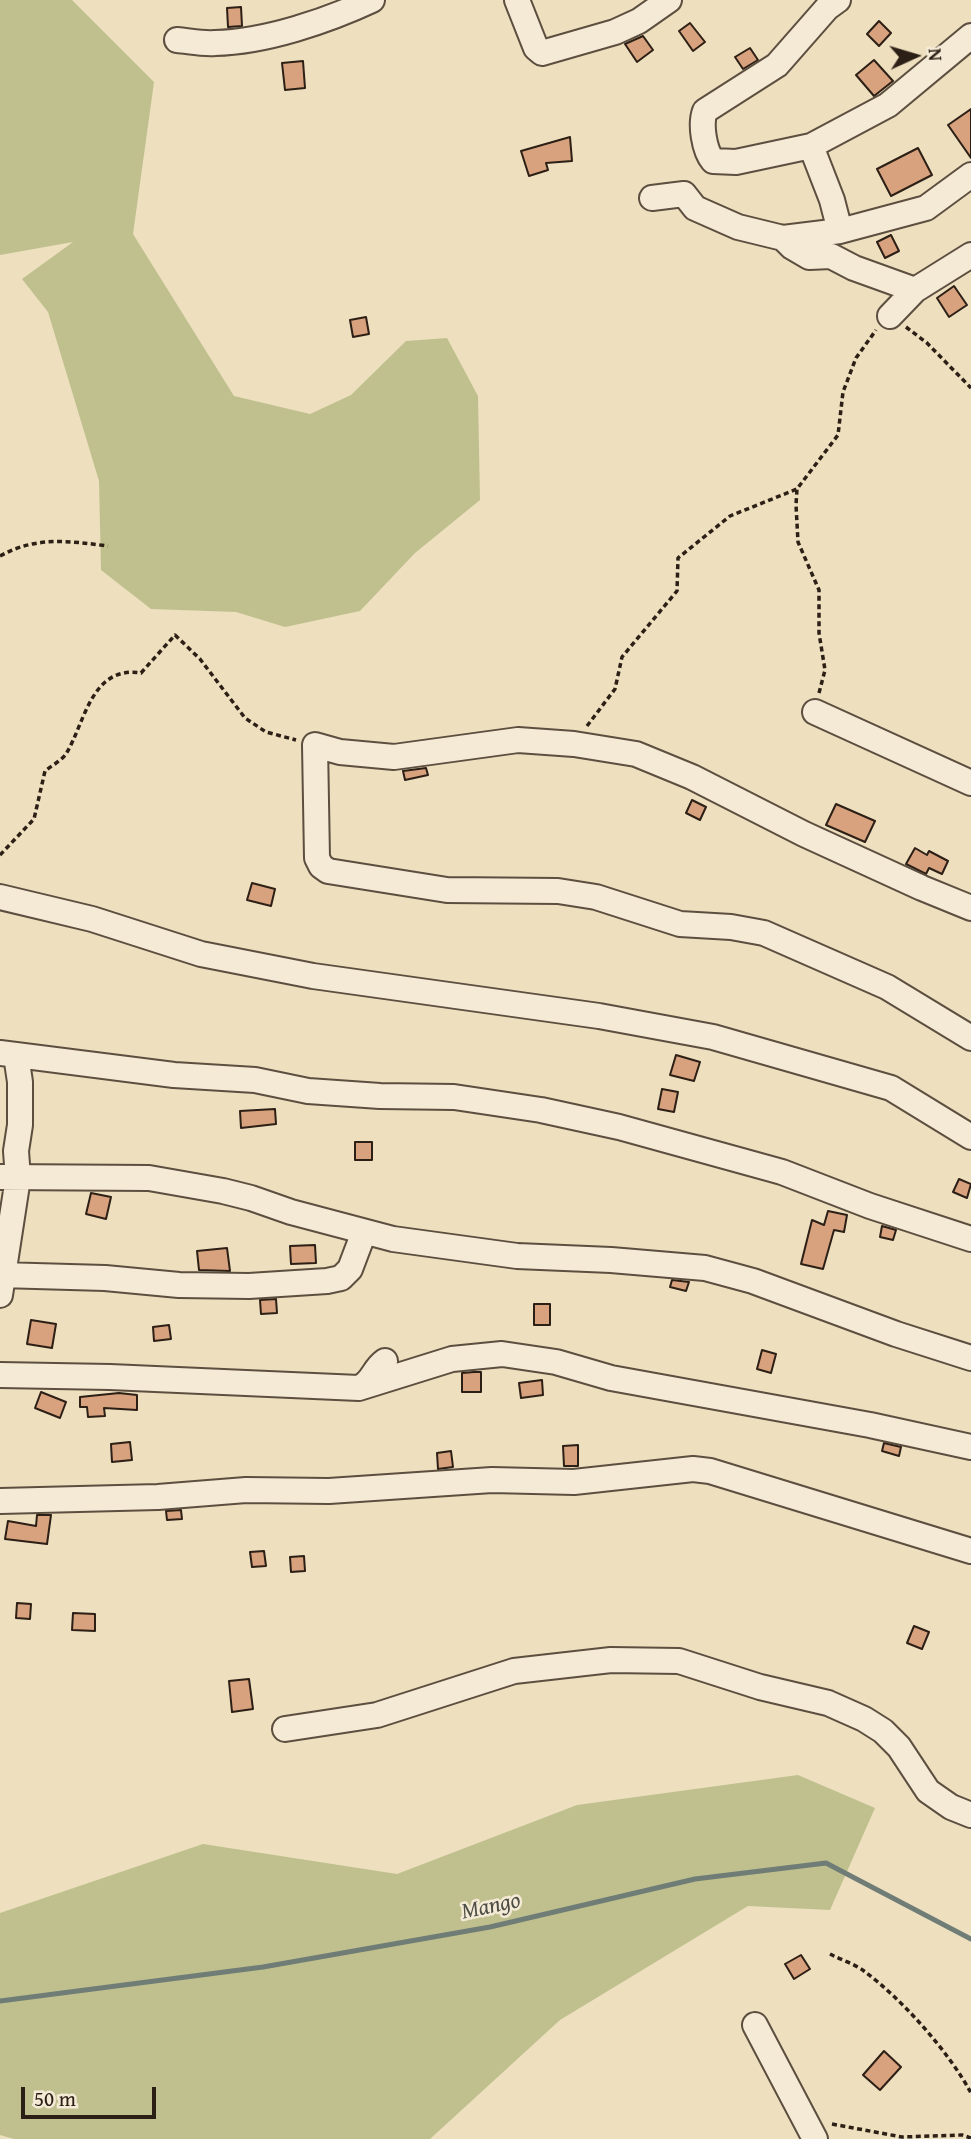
<!DOCTYPE html>
<html>
<head>
<meta charset="utf-8">
<style>
  body { margin:0 }
  #map { position:relative; width:971px; height:2139px; overflow:hidden; background:#eedfbf; font-family:"Gentium Book Plus",serif }
  canvas { display:block }
  .north { position:absolute; left:880px; top:21px; width:70px; height:70px; -webkit-text-stroke:5px #f4ead5; paint-order:stroke; rotate:86deg; font-size:19px; font-weight:700; line-height:28px; text-align:center; color:#2c1f15 }
  .north::after { content:''; display:block; margin:auto; width:24px; height:32px; background:#2c1f15; clip-path:polygon(50% 0,100% 100%,50% 72%,0 100%) }
  .scale { position:absolute; left:21px; top:2087px; width:135px; height:32px; box-sizing:border-box; border:4px solid #2c1f15; border-top:0; padding-left:9px; font-size:21px; line-height:24px; white-space:nowrap; color:#2c1f15; -webkit-text-stroke:5px #f4ead5; paint-order:stroke }
</style>
</head>
<body>
<div id="map">
<canvas width="971" height="2139"></canvas>
<div class="north">N</div>
<div class="scale">50 m</div>
</div>
<script>
const g = document.querySelector('canvas').getContext('2d');
g.lineJoin = 'round';
function fill(path, color) { g.fillStyle = color; g.fill(path, 'evenodd'); }
function stroke(path, color, width, dash) { g.strokeStyle = color; g.lineWidth = width; g.lineCap = dash ? 'butt' : 'round'; g.setLineDash(dash || []); g.stroke(path); }
function label(font, color, halo, rows, align = 'center') {
  g.font = font + ' "Gentium Book Plus",serif'; g.lineWidth = 5; g.setLineDash([]); g.textBaseline = 'middle'; g.strokeStyle = halo; g.fillStyle = color; for (const [text, x, y, turn = 0] of rows) {
    g.save(); g.translate(x, y); g.rotate((+turn || 0) * Math.PI / 180); g.textAlign = isNaN(turn) ? turn : align; if (halo) g.strokeText(text, 0, 0); g.fillText(text, 0, 0); g.restore();
  }
}
fill(new Path2D(`
  M0 0H72L154 82 133 234 234 396 310 414 351 395 406 341 447 338 478 396 480 500 415 553 360 611 285 627 236 612 151 609 101 570 99 481 48 312 22 279 73 242 0 255Z
  M798 1775 875 1808 830 1910 748 1906 560 2020 430 2139H14L0 2135V1913L203 1844 397 1874 577 1805Z`), '#bfc08e');
stroke(new Path2D(`
  M0 2001 263 1967 490 1927 695 1879 826 1863 971 1939`), '#6f7d76', 5);
const building = new Path2D(`
  M241 7 242 26 228 27 227 8Z
  M879 21 891 33 879 46 867 34Z
  M690 23 705 42 693 51 679 31Z
  M643 36 653 50 637 62 625 44Z
  M750 48 758 60 743 69 735 57Z
  M874 60 893 81 874 96 856 75Z
  M303 61 305 88 285 90 282 63Z
  M971 109V158L948 125Z
  M570 137 572 161 546 163 548 170 529 176 521 151Z
  M918 148 932 175 891 196 877 169Z
  M891 235 899 251 885 258 877 242Z
  M954 286 967 305 949 317 937 298Z
  M366 317 369 334 353 337 350 320Z
  M426 768 428 775 405 780 403 771Z
  M692 800 706 807 700 820 686 813Z
  M836 804 875 821 865 842 826 825Z
  M915 848 927 855 929 851 948 861 942 874 929 868 926 874 906 864Z
  M252 883 275 889 271 906 247 900Z
  M676 1055 700 1062 694 1081 670 1075Z
  M662 1089 678 1092 674 1112 658 1109Z
  M275 1109 276 1124 241 1128 240 1111Z
  M355 1142H372V1160H355Z
  M959 1179 971 1184 967 1198 953 1192Z
  M91 1193 111 1197 106 1219 86 1214Z
  M828 1211 847 1215 844 1232 834 1230 823 1269 801 1264 812 1220 824 1225Z
  M882 1226 896 1230 893 1240 880 1237Z
  M315 1245 316 1263 291 1264 290 1246Z
  M227 1248 230 1271 199 1270 197 1251Z
  M672 1280 689 1282 686 1291 670 1287Z
  M276 1299 277 1313 261 1314 260 1300Z
  M534 1304H550V1325H534Z
  M31 1320 56 1324 52 1348 27 1344Z
  M169 1325 171 1339 154 1341 153 1327Z
  M762 1350 776 1354 771 1373 757 1369Z
  M474 1372H481V1392H462V1373Z
  M542 1380 543 1395 521 1398 519 1383Z
  M41 1392 66 1402 60 1418 35 1408Z
  M119 1393 137 1395V1410L104 1408 105 1416 88 1417 87 1407H80V1397Z
  M130 1442 132 1460 112 1462 111 1444Z
  M884 1443 901 1447 899 1456 882 1451Z
  M578 1445V1466H564L563 1446Z
  M451 1451 453 1467 438 1469 437 1453Z
  M181 1510 182 1519 167 1520 166 1511Z
  M37 1515H51L47 1544 5 1539 8 1521 36 1526Z
  M264 1551 266 1566 252 1567 250 1552Z
  M304 1556 305 1571 291 1572 290 1557Z
  M17 1603 31 1604 30 1619 16 1618Z
  M73 1613 95 1614V1631L72 1630Z
  M914 1626 929 1632 922 1649 907 1643Z
  M249 1679 253 1709 232 1712 229 1681Z
  M801 1955 810 1969 794 1979 785 1964Z
  M884 2051 901 2067 880 2090 863 2075Z`);
fill(building, '#d7a27d');
stroke(building, '#2c1f15', 2);
const minor = new Path2D(`
  M517 0 536 48 542 53 615 32 639 21 669 0
  M838 0 827 8 777 65 705 111C700 124 704 150 713 161L736 162 811 146 888 105 971 36
  M177 40C189 41 202 44 215 43 265 42 327 21 372 0
  M811 146 832 200 840 231
  M652 198 684 194 695 208 738 227 783 238 840 231 926 208 971 175
  M783 238 792 247 809 257 831 256 854 268 915 290
  M890 316 915 290 971 255
  M815 712 971 783
  M0 897 92 919 201 954 313 976 599 1016 713 1037 891 1088 971 1137
  M971 908 922 888 804 834 692 777 636 754 574 744 518 740 394 757 340 752 315 745 317 858 321 866 328 871 447 890 558 891 596 897 680 924 731 927 764 933 887 987 971 1038
  M0 1053 174 1075 255 1080 308 1091 380 1096 454 1097 541 1110 619 1127 782 1172 870 1206 971 1239
  M0 1177 149 1178 223 1191 251 1198 291 1212 393 1239 517 1256 611 1260 705 1268 753 1281 896 1334 971 1358
  M0 1275 105 1278 179 1285 249 1286 327 1281 341 1278 350 1269 364 1232
  M0 1295 18 1178 16 1151 20 1125V1082L16 1055
  M0 1375 110 1377 359 1388C373 1382 373 1369 385 1361
  M359 1388 452 1359 502 1354 556 1362 611 1378 870 1425 971 1447
  M0 1501 158 1497 246 1490 329 1491 492 1480 574 1482 693 1469 710 1471 971 1551
  M285 1729 377 1715 514 1671 611 1660 679 1661 760 1687 828 1703 864 1719 883 1731 899 1747 928 1791 951 1807 971 1815
  M755 2025 815 2139`);
stroke(minor, '#5c4f40', 28);
stroke(new Path2D(`
  M906 327 927 343 971 388
  M0 556C36 536 69 541 108 546
  M819 693 825 670 819 633V590L798 542 796 505 797 489 838 435 843 392 856 358 876 330
  M587 726 615 689 622 657 677 591 678 558 730 516 797 489
  M0 855 34 819 45 771C51 766 61 761 66 754 85 723 91 665 141 673L175 635 200 659 245 718 266 732 296 740
  M830 1954C841 1960 855 1964 864 1971 902 1999 949 2052 971 2093
  M832 2124 902 2137 962 2135 971 2138`), '#2c1f15', 3.5, [5, 3.5]);
stroke(minor, '#f4ead5', 24);
label('italic 23px', '#4d4e46', '#f4ead5', [
  ["Mango",491,1907,-12]
]);
</script>
</body>
</html>
